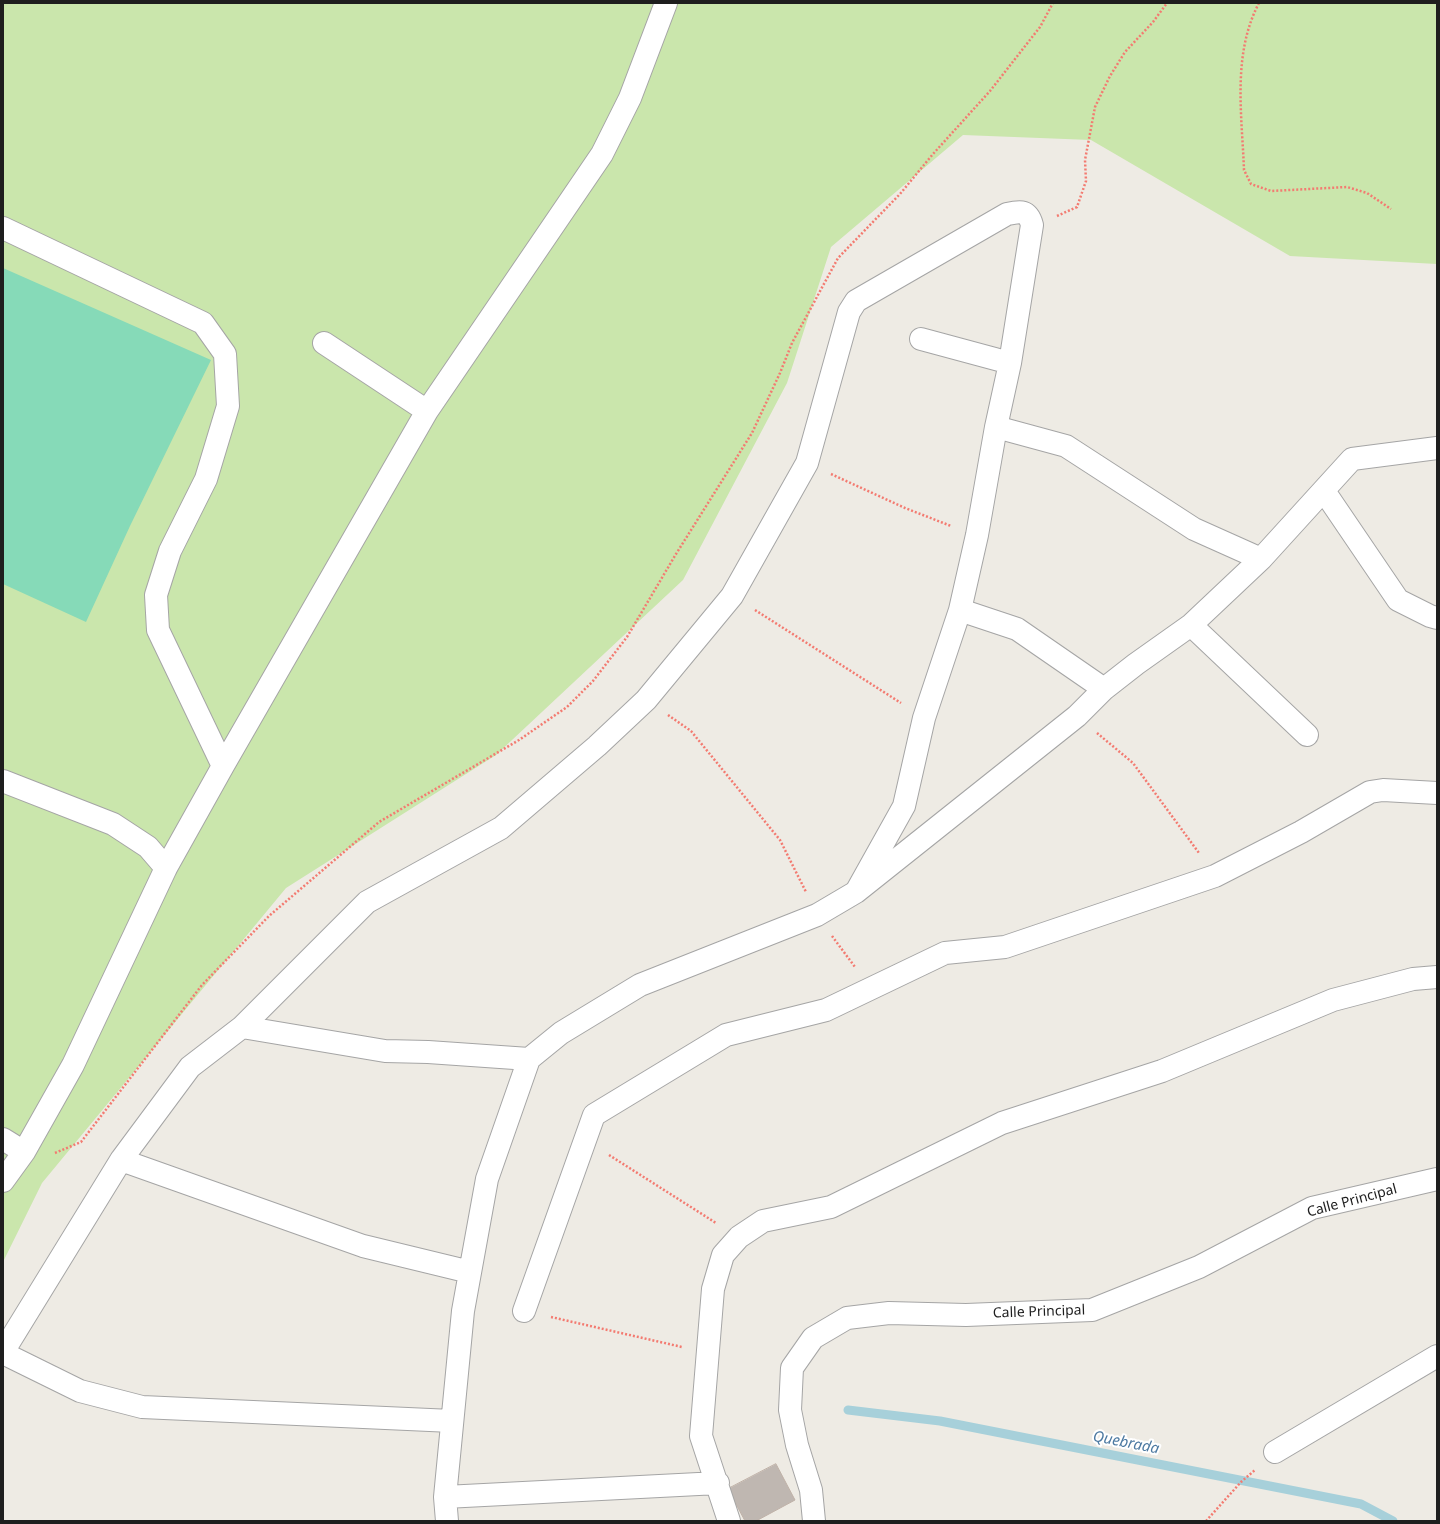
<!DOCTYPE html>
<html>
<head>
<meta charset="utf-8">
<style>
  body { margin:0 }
  #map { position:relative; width:1440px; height:1524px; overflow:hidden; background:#eeebe4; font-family:"Noto Sans",sans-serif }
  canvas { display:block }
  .frame { position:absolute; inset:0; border:4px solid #1e1e1e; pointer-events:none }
</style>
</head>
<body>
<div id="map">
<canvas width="1440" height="1524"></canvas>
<div class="frame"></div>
</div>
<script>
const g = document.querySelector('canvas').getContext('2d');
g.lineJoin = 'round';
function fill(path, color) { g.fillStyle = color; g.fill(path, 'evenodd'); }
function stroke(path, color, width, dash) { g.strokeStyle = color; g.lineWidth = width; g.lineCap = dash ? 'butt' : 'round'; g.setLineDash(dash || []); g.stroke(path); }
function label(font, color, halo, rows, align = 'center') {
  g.font = font + ' "Noto Sans",sans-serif'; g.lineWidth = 4; g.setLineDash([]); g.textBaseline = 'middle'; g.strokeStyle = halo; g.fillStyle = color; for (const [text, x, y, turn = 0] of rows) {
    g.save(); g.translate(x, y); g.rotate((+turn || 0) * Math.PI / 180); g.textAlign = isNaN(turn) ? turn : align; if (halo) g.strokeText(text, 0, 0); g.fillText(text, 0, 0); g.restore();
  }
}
fill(new Path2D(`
  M3 3H1437V264L1290 256 1091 140 963 135 831 247 787 383 683 580 496 755 286 888 42 1183 3 1262Z`), '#cae6ac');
fill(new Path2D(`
  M3 268 211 360 130 526 86 622 3 584Z`), '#86dab8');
stroke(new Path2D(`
  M848 1410 940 1421 1361 1504 1393 1521`), '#a7d0da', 9);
const building = new Path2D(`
  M776 1464 795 1500 756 1521H745L728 1489Z`);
fill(building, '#bfb7b1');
stroke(building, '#bfb1a7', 1);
const minor = new Path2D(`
  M3 228 203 323 225 354 228 406 206 479 170 551 156 595 158 630 223 766
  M921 339 1010 363
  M324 343 427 411
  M996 427 1066 446 1194 529 1261 559
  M1324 491 1398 600 1430 616 1437 618
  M960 610 1017 629 1104 689
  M1191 625 1307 735
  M3 781 113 824 148 847 166 868
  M242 1027 385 1051 428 1052 529 1059
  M3 1139 24 1152
  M121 1160 363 1246 470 1272
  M3 1181 24 1152 73 1065 166 868 223 766 427 411 602 154 630 98 666 3
  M524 1311 594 1115 726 1035 826 1010 945 953 1005 947 1215 876 1301 832 1370 792 1383 790 1437 793
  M3 1352 121 1160 190 1067 242 1027 367 902 501 828 597 746 646 700 732 596 807 463 849 312 856 301 1007 214C1021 211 1028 210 1032 225L1010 363 996 427 977 535 960 610 924 718 904 806 856 892
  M3 1353 80 1391 142 1407 452 1421
  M1275 1452 1437 1356
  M445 1497 718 1483
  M447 1521 445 1497 463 1311 487 1179 529 1059 561 1033 640 985 817 915 856 892 1077 716 1104 689 1136 664 1191 625 1261 559 1352 459 1437 448
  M729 1521 701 1436 713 1289 723 1255 739 1237 763 1221 831 1207 1002 1123 1162 1071 1333 1000 1413 979 1437 977
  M814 1521 811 1490 797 1445 790 1410 792 1368 813 1338 847 1318 889 1313 966 1315 1092 1310 1199 1267 1312 1208 1437 1179`);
stroke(minor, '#a5a5a5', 24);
stroke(new Path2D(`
  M1259 3C1232 54 1242 115 1244 170L1251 184 1271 191 1347 187 1367 193 1391 209
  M1057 216 1077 207 1086 181 1085 160 1095 107 1110 76 1125 52 1153 22 1167 3
  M831 474 905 508 951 526
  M755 610 901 703
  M668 715 691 731 780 840 806 892
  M1097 733 1133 763 1199 853
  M832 936 855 967
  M55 1153 81 1142 202 985 269 916 379 822 519 740 567 707 593 681 627 637 676 554 752 433 780 373 792 343 838 258 900 194 933 154 990 91 1040 27 1053 3
  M609 1155 716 1223
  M551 1317 682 1347
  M1206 1521 1241 1482 1255 1470`), '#f37b71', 2.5, [2, 2]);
stroke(minor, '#fff', 22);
label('14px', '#1e1e1e', '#fff', [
  ["Calle Principal",1352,1201,-15],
  ["Calle Principal",1039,1312,-2]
]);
label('italic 15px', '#4c79a1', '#fff', [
  ["Quebrada",1126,1443,11]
]);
</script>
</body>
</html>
